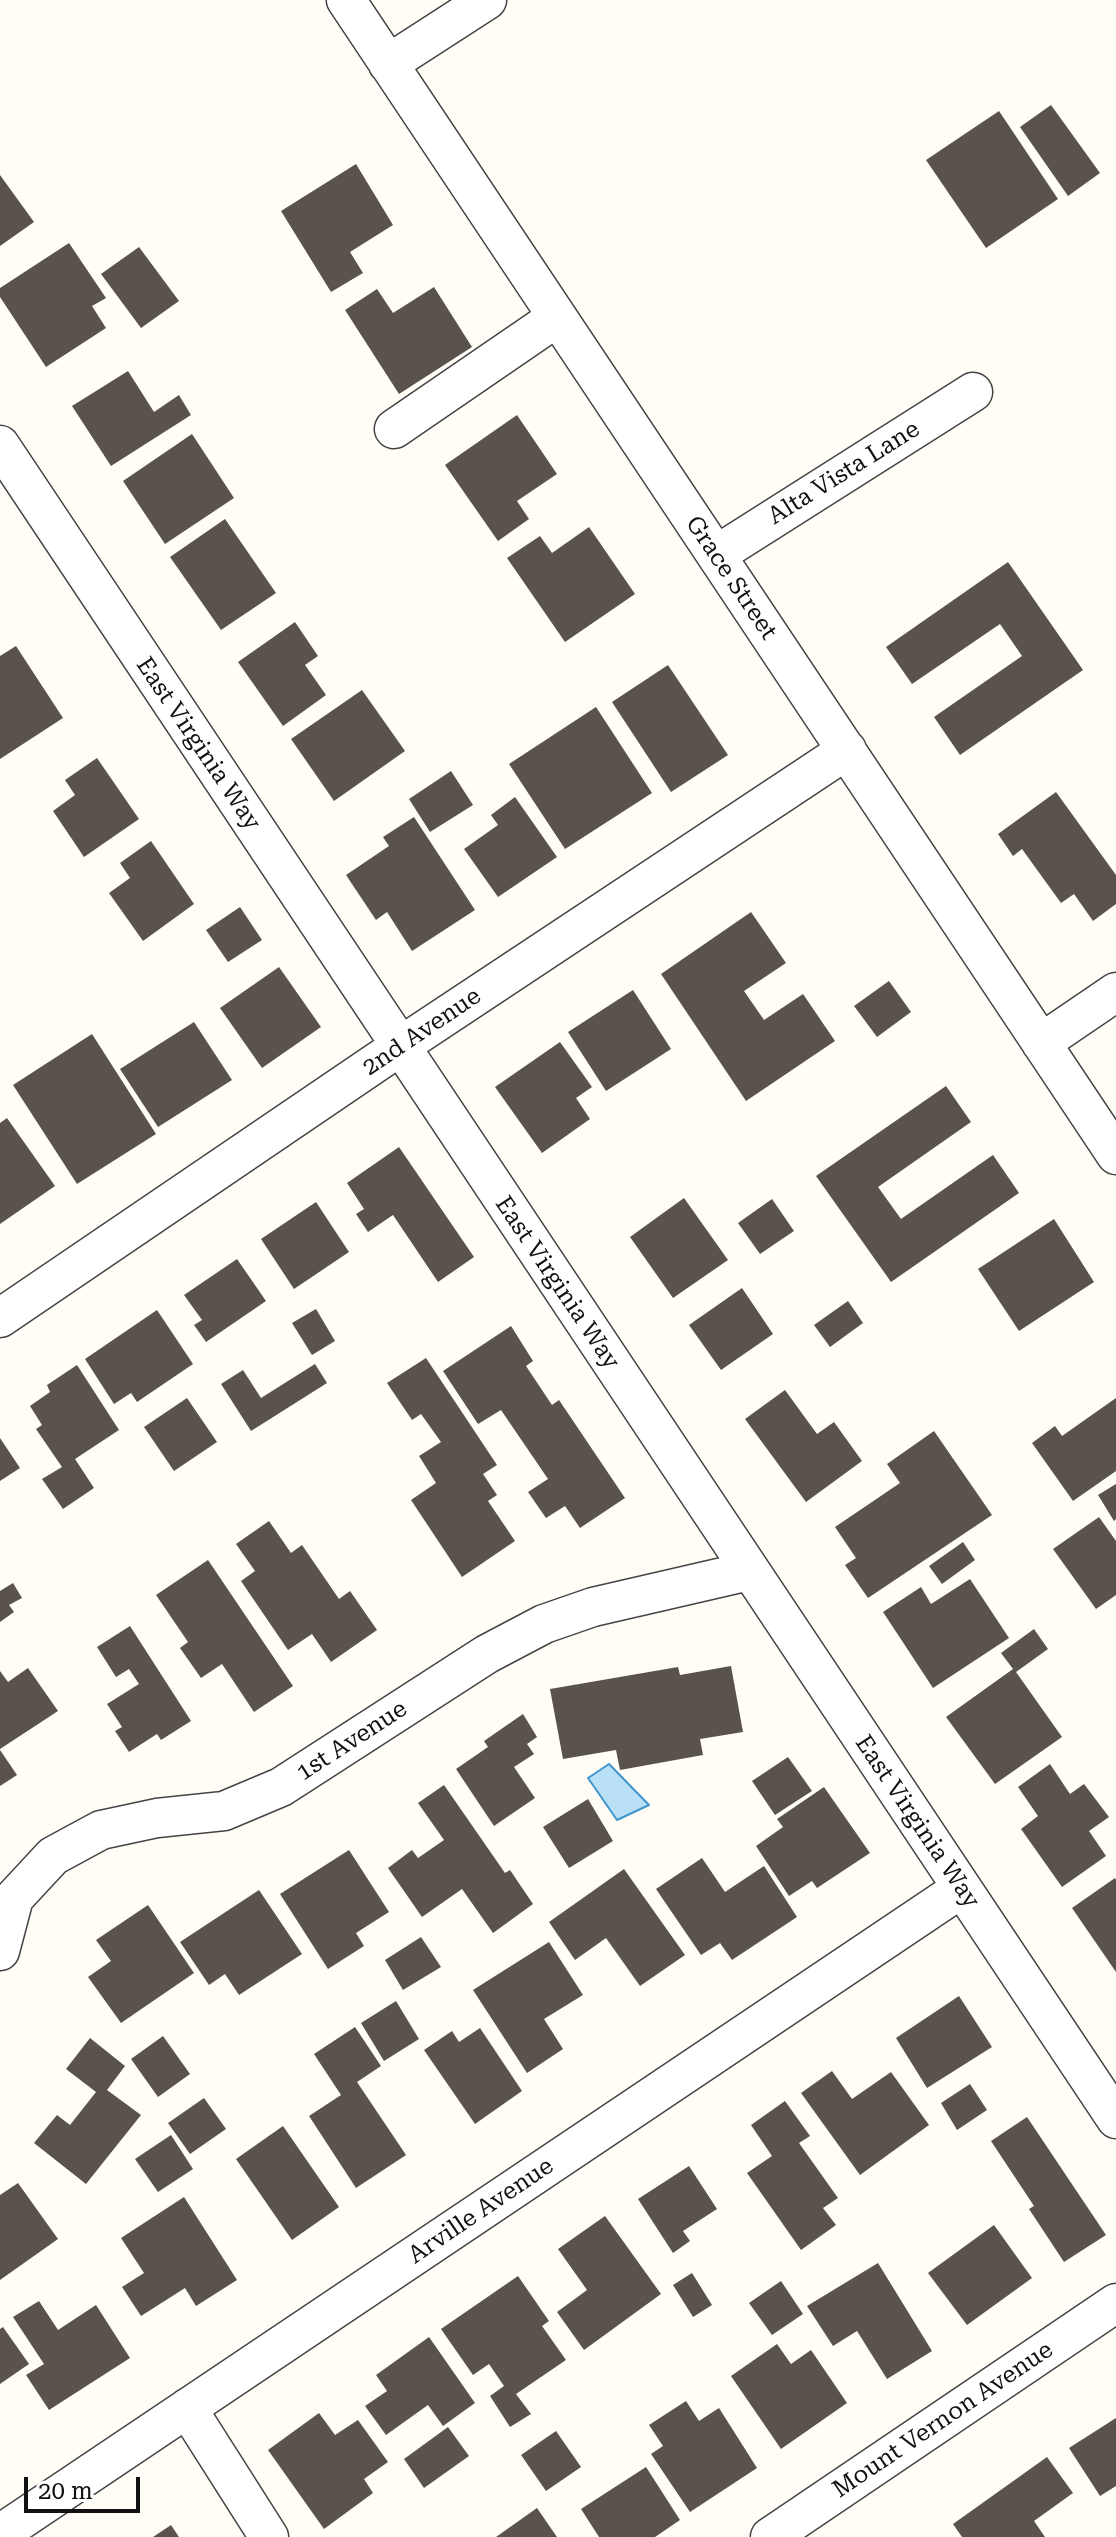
<!DOCTYPE html>
<html>
<head>
<meta charset="utf-8">
<style>
  body { margin:0 }
  #map { position:relative; width:1116px; height:2537px; overflow:hidden; background:#fffdf5; font-family:"Roboto Serif",serif }
  canvas { display:block }
  .scale { position:absolute; left:24px; top:2477px; width:116px; height:36px; box-sizing:border-box; border:4px solid #111; border-top:0; padding-left:10px; font-size:24px; line-height:28px; white-space:nowrap; color:#111; -webkit-text-stroke:6px #fff; paint-order:stroke }
</style>
</head>
<body>
<div id="map">
<canvas width="1116" height="2537"></canvas>
<div class="scale">20 m</div>
</div>
<script>
const g = document.querySelector('canvas').getContext('2d');
g.lineJoin = 'round';
function fill(path, color) { g.fillStyle = color; g.fill(path, 'evenodd'); }
function stroke(path, color, width, dash) { g.strokeStyle = color; g.lineWidth = width; g.lineCap = dash ? 'butt' : 'round'; g.setLineDash(dash || []); g.stroke(path); }
function label(font, color, halo, rows, align = 'center') {
  g.font = font + ' "Roboto Serif",serif'; g.lineWidth = 8; g.setLineDash([]); g.textBaseline = 'middle'; g.strokeStyle = halo; g.fillStyle = color; for (const [text, x, y, turn = 0] of rows) {
    g.save(); g.translate(x, y); g.rotate((+turn || 0) * Math.PI / 180); g.textAlign = isNaN(turn) ? turn : align; if (halo) g.strokeText(text, 0, 0); g.fillText(text, 0, 0); g.restore();
  }
}
const water = new Path2D(`
  M609 1764 649 1805 617 1820 588 1778Z`);
fill(water, '#b9e0f7');
stroke(water, '#3f96cf', 2);
fill(new Path2D(`
  M1051 105 1100 173 1068 196 1020 127Z
  M999 111 1058 199 986 248 926 160Z
  M356 164 393 225 350 252 363 273 331 292 281 211Z
  M0 175 34 222 0 246Z
  M69 243 106 298 92 306 106 328 46 367 0 297V288Z
  M139 247 179 301 141 328 101 274Z
  M434 287 472 347 399 394 345 310 377 289 393 313Z
  M128 371 154 412 179 395 191 415 111 466 72 406Z
  M517 415 557 474 517 501 529 519 498 541 445 465Z
  M192 434 234 498 165 544 123 481Z
  M225 519 276 593 221 630 170 557Z
  M589 527 635 594 565 642 507 558 540 536 552 553Z
  M1008 562 1083 670 960 755 934 717 1022 656 1000 624 912 684 886 647Z
  M295 622 318 656 305 665 326 695 283 726 238 662Z
  M16 646 63 718 0 759V656Z
  M668 665 728 755 671 792 612 702Z
  M362 690 405 751 334 801 291 739Z
  M596 707 652 793 565 849 509 764Z
  M97 758 139 819 84 857 53 811 75 795 65 780Z
  M451 771 473 805 430 832 409 799Z
  M1056 792 1116 875V904L1093 921 1074 894 1061 903 1022 849 1013 856 998 834Z
  M515 797 557 857 498 897 464 849 498 825 491 815Z
  M414 817 475 910 412 951 387 912 376 920 346 875 389 846 383 837Z
  M151 841 194 904 143 941 109 893 130 878 120 863Z
  M240 907 262 940 228 962 206 930Z
  M751 912 786 963 744 991 764 1020 803 994 835 1041 746 1101 661 974Z
  M279 967 321 1027 262 1068 220 1008Z
  M889 981 911 1012 877 1037 854 1006Z
  M633 990 671 1049 606 1091 568 1032Z
  M194 1022 232 1080 158 1127 120 1069Z
  M92 1034 156 1134 77 1184 13 1085Z
  M560 1042 592 1087 576 1098 590 1119 542 1153 495 1087Z
  M946 1086 971 1122 878 1187 901 1219 993 1155 1019 1193 891 1282 816 1176Z
  M7 1118 55 1186 0 1224V1123Z
  M399 1147 474 1257 438 1282 393 1215 368 1232 356 1214 364 1209 347 1183Z
  M684 1198 728 1260 673 1298 630 1237Z
  M772 1199 794 1231 760 1254 738 1223Z
  M316 1202 349 1252 294 1289 261 1239Z
  M1054 1219 1094 1282 1019 1331 978 1269Z
  M237 1259 266 1301 206 1342 194 1325 202 1320 184 1295Z
  M742 1288 773 1334 721 1370 689 1325Z
  M848 1301 863 1323 830 1347 814 1325Z
  M316 1309 335 1341 312 1355 292 1323Z
  M157 1310 193 1364 137 1402 131 1393 114 1404 85 1359Z
  M511 1326 533 1361 526 1366 552 1405 559 1400 625 1498 580 1528 565 1506 546 1518 528 1492 548 1479 501 1410 478 1424 443 1371Z
  M426 1358 497 1465 483 1474 497 1495 488 1501 515 1541 462 1577 411 1500 436 1483 419 1456 441 1442 421 1414 412 1420 387 1383Z
  M315 1364 327 1383 251 1431 221 1384 243 1370 261 1398Z
  M77 1365 119 1430 75 1459 94 1488 63 1509 42 1479 62 1467 36 1429 42 1425 30 1406 50 1392 47 1385Z
  M785 1390 817 1434 834 1422 862 1461 806 1502 745 1419Z
  M187 1398 217 1442 174 1471 144 1427Z
  M1116 1398V1471L1073 1501 1032 1443 1055 1426 1062 1436Z
  M934 1431 992 1515 868 1598 845 1565 856 1558 835 1527 900 1483 887 1464Z
  M0 1438 20 1468 0 1481Z
  M1116 1484V1519L1114 1521 1098 1495Z
  M1099 1517 1116 1541V1595L1096 1609 1053 1549Z
  M269 1521 291 1553 302 1545 339 1599 350 1591 377 1630 331 1662 312 1634 288 1650 241 1581 255 1571 236 1544Z
  M963 1542 975 1560 942 1584 929 1566Z
  M208 1560 293 1686 254 1712 222 1664 201 1678 180 1648 188 1642 156 1595Z
  M970 1579 1009 1638 933 1688 883 1612 921 1587 931 1604Z
  M13 1583 22 1598 9 1605 14 1612 0 1622V1591Z
  M130 1626 191 1721 161 1740 157 1734 129 1752 115 1731 122 1727 107 1704 139 1684 129 1669 116 1677 97 1647Z
  M1034 1629 1048 1649 1016 1672 1062 1737 995 1784 946 1717 1013 1669 1001 1653Z
  M731 1666 743 1732 700 1739 703 1755 620 1770 616 1750 563 1759 550 1689 678 1667 680 1675Z
  M28 1668 58 1711 0 1749V1671L8 1682Z
  M523 1714 537 1737 527 1744 534 1754 514 1767 535 1798 494 1826 456 1769 488 1747 484 1741Z
  M0 1750 17 1775 0 1786Z
  M788 1757 812 1791 775 1815 752 1781Z
  M1050 1764 1070 1794 1084 1784 1109 1817 1089 1831 1106 1856 1062 1887 1021 1829 1038 1816 1018 1787Z
  M444 1785 505 1873 510 1870 533 1904 493 1933 462 1889 422 1917 388 1868 412 1850 418 1858 444 1840 418 1803Z
  M824 1787 870 1853 817 1888 812 1881 789 1896 756 1846 783 1827 777 1819Z
  M588 1799 613 1841 569 1868 543 1827Z
  M349 1850 389 1912 356 1933 364 1946 328 1969 280 1894Z
  M702 1858 725 1892 764 1866 797 1917 732 1960 720 1943 701 1955 656 1889Z
  M624 1869 685 1955 640 1986 606 1938 575 1960 549 1922Z
  M1115 1878 1116 1880V1972L1072 1908Z
  M259 1890 302 1954 239 1995 225 1974 209 1985 180 1942Z
  M148 1905 194 1973 121 2023 88 1977 111 1961 96 1940Z
  M421 1937 441 1967 403 1990 385 1960Z
  M549 1942 583 1995 544 2019 563 2049 527 2073 473 1990Z
  M959 1996 992 2047 927 2088 896 2038Z
  M396 2001 419 2039 384 2061 361 2023Z
  M355 2027 381 2066 357 2082 406 2155 356 2188 309 2116 341 2095 314 2054Z
  M480 2028 522 2091 475 2124 424 2050 452 2031 459 2042Z
  M163 2036 190 2074 158 2097 131 2059Z
  M90 2038 125 2066 107 2090 141 2115 86 2184 34 2143 57 2115 70 2125 96 2092 66 2069Z
  M832 2071 852 2099 891 2072 929 2125 860 2175 801 2093Z
  M970 2084 987 2110 957 2130 941 2103Z
  M204 2098 226 2129 190 2154 168 2123Z
  M785 2101 810 2136 799 2143 838 2198 823 2208 836 2225 801 2250 747 2173 772 2156 751 2125Z
  M1027 2117 1106 2235 1064 2262 1029 2209 1034 2206 991 2141Z
  M283 2126 339 2207 292 2240 236 2159Z
  M171 2135 193 2169 158 2192 135 2159Z
  M689 2166 717 2209 683 2231 690 2241 673 2253 638 2199Z
  M18 2183 58 2239 0 2280V2195Z
  M184 2197 237 2280 196 2306 185 2288 141 2316 122 2287 144 2273 121 2238Z
  M605 2216 661 2294 584 2350 557 2312 587 2290 558 2249Z
  M994 2225 1032 2278 967 2325 928 2273Z
  M878 2263 932 2351 887 2379 857 2331 833 2346 807 2306Z
  M692 2273 712 2305 693 2317 673 2285Z
  M518 2276 549 2321 542 2326 566 2360 516 2394 531 2414 510 2427 490 2396 504 2386 489 2364 473 2375 441 2329Z
  M781 2281 803 2314 772 2335 749 2303Z
  M39 2301 58 2330 96 2305 130 2358 49 2410 26 2375 44 2364 13 2317Z
  M3 2327 29 2364 0 2384V2329Z
  M429 2337 475 2403 443 2426 428 2405 386 2435 365 2406 387 2391 376 2375Z
  M777 2344 791 2364 811 2350 847 2403 781 2449 731 2376Z
  M686 2401 699 2421 719 2408 757 2468 690 2512 651 2454 663 2446 649 2425Z
  M319 2413 335 2435 358 2420 388 2462 364 2479 373 2493 324 2529 268 2450Z
  M1116 2418V2486L1100 2496 1069 2448Z
  M448 2427 469 2456 424 2488 404 2459Z
  M556 2431 581 2467 546 2491 521 2455Z
  M1047 2457 1073 2493 1034 2521 1045 2537H962L953 2524Z
  M646 2467 680 2520 655 2537H599L581 2509Z
  M537 2508 557 2537H496Z
  M171 2525 179 2537H153Z`), '#5a524d');
const minor = new Path2D(`
  M346 0 1116 1155
  M388 64 487 0
  M394 429 556 318
  M0 445 1116 2119
  M716 555 973 392
  M1041 1043 1116 992
  M0 1318 399 1047 847 750
  M0 1951 14 1898 53 1856 101 1830 157 1818 224 1811 281 1787 487 1654 544 1624 593 1607 749 1571
  M187 2408 269 2537
  M0 2534 962 1888
  M770 2537 1116 2303`);
stroke(minor, '#444', 41);
stroke(minor, '#fff', 38);
label('24px', '#111', '#fff', [
  ["Alta Vista Lane",844,473,-32],
  ["Grace Street",731,578,56],
  ["East Virginia Way",198,744,56],
  ["2nd Avenue",422,1032,-34],
  ["East Virginia Way",557,1283,56],
  ["1st Avenue",352,1741,-33],
  ["East Virginia Way",917,1822,56],
  ["Arville Avenue",481,2211,-34],
  ["Mount Vernon Avenue",943,2420,-34]
]);
</script>
</body>
</html>
